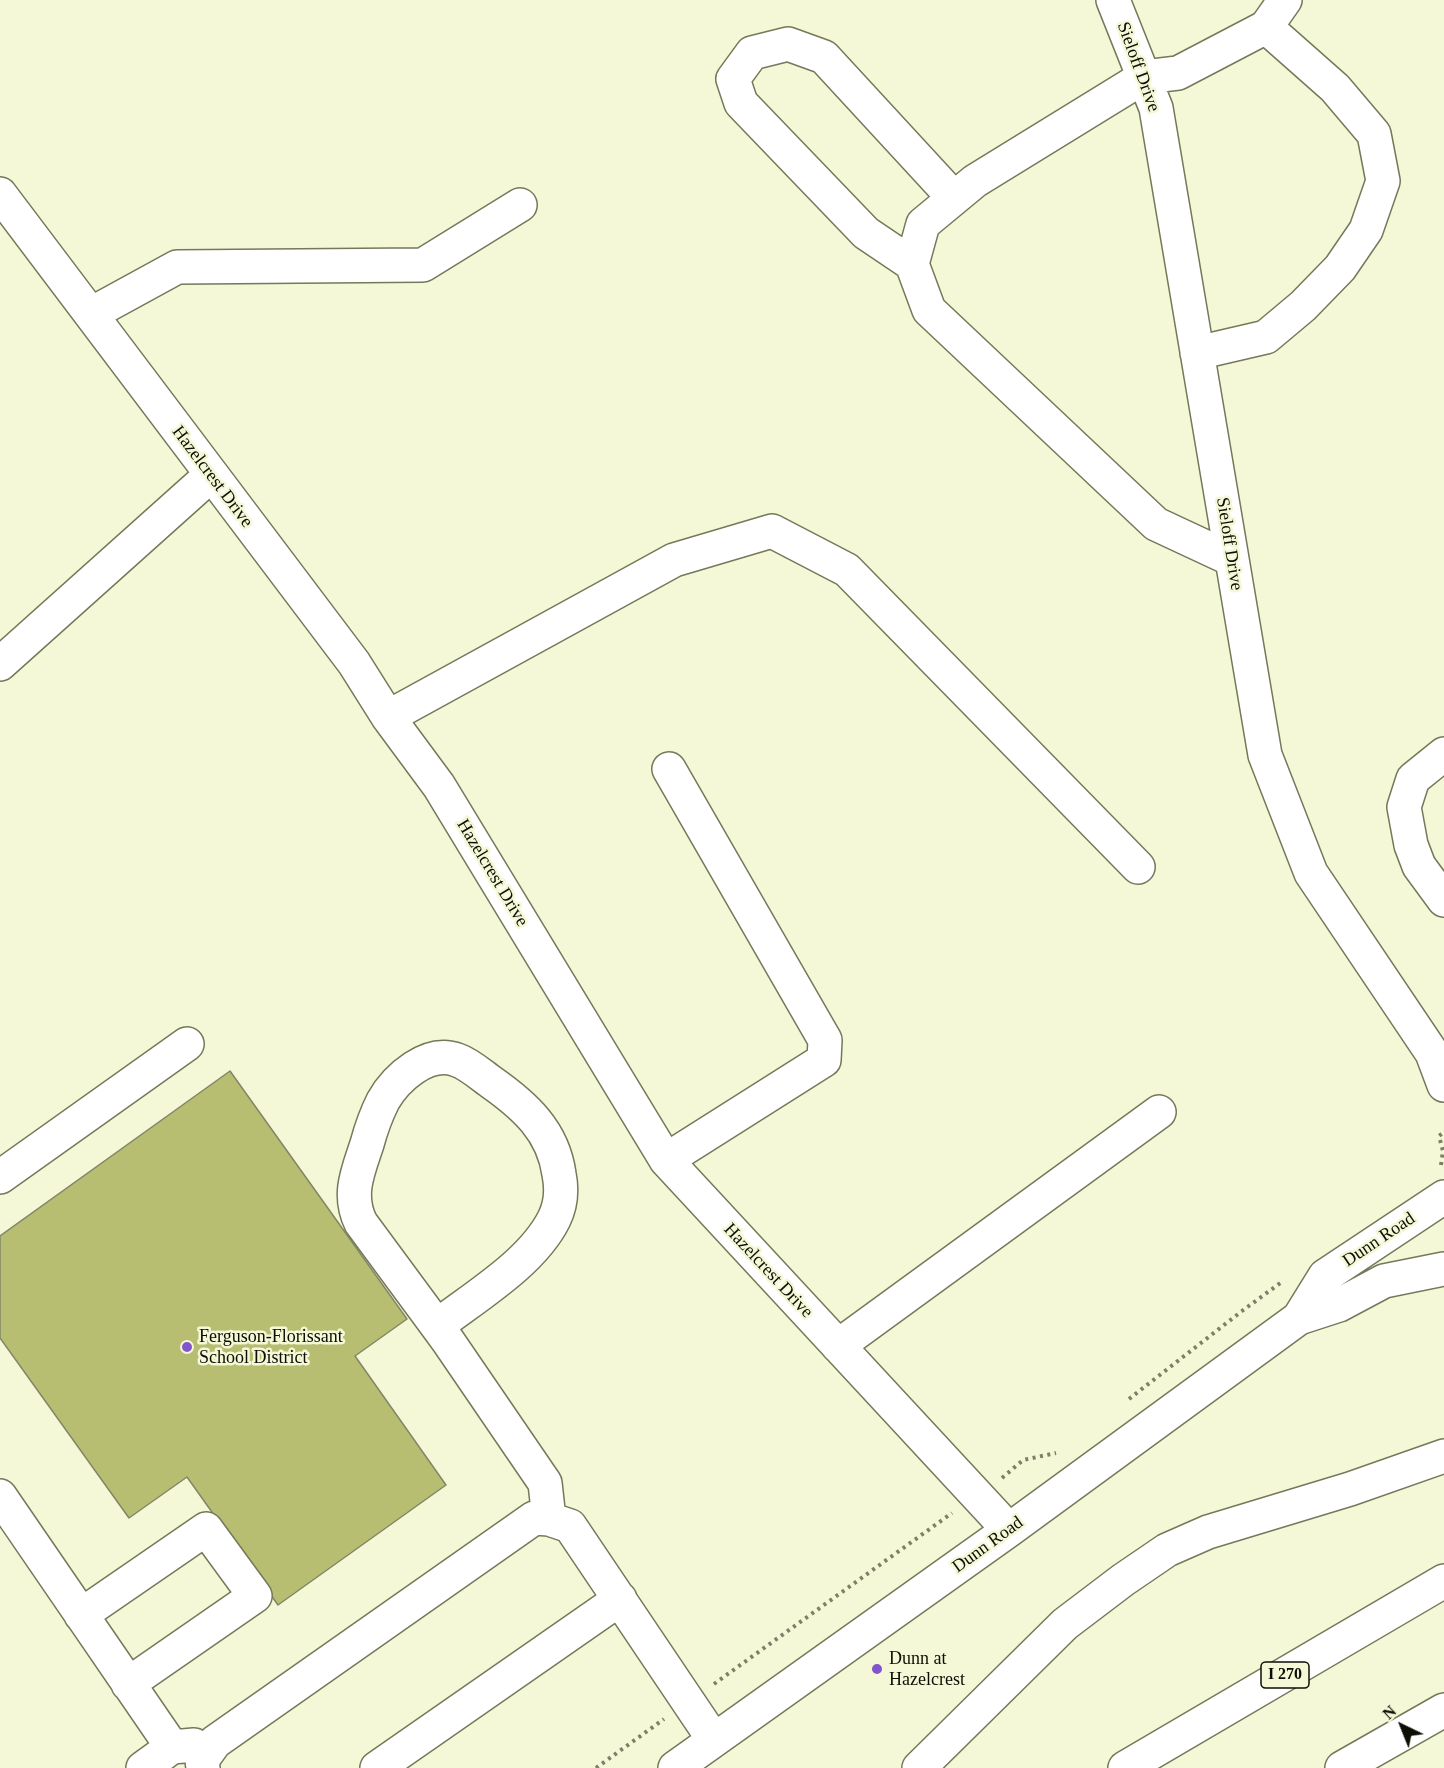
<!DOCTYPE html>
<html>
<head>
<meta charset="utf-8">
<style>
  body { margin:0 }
  #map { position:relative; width:1444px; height:1768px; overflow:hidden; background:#f4f8d6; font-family:Georgia,serif }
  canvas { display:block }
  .north { position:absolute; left:1372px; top:1696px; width:60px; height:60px; -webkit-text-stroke:4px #f4f8d6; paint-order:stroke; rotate:317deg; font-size:16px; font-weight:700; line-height:24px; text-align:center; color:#0d0e04 }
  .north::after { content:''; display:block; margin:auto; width:21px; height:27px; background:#0d0e04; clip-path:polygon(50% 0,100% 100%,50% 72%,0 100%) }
</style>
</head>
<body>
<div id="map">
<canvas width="1444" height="1768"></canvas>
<div class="north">N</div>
</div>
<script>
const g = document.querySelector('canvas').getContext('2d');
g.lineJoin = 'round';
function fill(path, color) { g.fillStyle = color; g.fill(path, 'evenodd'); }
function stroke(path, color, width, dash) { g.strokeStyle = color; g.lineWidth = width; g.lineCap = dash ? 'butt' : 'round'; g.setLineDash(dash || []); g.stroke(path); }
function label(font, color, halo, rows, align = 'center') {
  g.font = font + ' Georgia,serif'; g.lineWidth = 5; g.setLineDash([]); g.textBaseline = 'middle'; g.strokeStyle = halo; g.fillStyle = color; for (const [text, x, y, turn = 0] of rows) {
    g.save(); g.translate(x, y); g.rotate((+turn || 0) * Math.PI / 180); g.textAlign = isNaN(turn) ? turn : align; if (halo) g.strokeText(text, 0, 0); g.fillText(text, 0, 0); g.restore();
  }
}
const building = new Path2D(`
  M230 1071 407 1319 355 1356 446 1485 278 1605 187 1477 129 1518 0 1338V1236Z`);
fill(building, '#b7be71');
stroke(building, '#838667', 1.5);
const minor = new Path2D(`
  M1113 0 1156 108 1265 755 1311 873 1432 1053 1444 1085
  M0 194 354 663 388 717 439 786 666 1160 1009 1530
  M912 264 866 233 741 103 733 79 752 53 788 44 824 57 954 198
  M91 314 177 267 423 265 520 205
  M1197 353 1266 337 1303 306 1340 268 1366 230 1383 181 1374 134 1335 88 1266 27
  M1231 559 1156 524 929 310 912 264 923 224 975 181 1144 77 1178 73 1266 27 1285 0
  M0 664 211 475
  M388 717 674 560 772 531 847 570 1138 867
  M1444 754 1413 779 1404 807 1411 845 1419 866 1444 900
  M666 1160 824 1060 825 1040 669 769
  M0 1177 187 1044
  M1299 1318 1325 1276 1444 1197
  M437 1326C476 1296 532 1263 554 1219 561 1205 562 1189 559 1174 553 1131 525 1106 491 1082 481 1075 469 1064 457 1060 428 1049 396 1078 383 1101 376 1115 371 1129 367 1144 358 1171 347 1195 361 1223L437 1326 448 1341 545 1483 549 1519
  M838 1346 1159 1112
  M0 1496 172 1747
  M81 1615 206 1529 255 1596 128 1684
  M143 1768 172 1747 194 1745
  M203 1768 202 1760 215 1742 534 1518 549 1519 570 1526 714 1740
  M377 1768 620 1599
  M675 1768 1009 1530 1299 1318 1339 1305 1384 1281 1444 1269`);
const highway = new Path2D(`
  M919 1768 1065 1624 1123 1580 1167 1550 1208 1532 1350 1489 1444 1456
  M1125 1768 1444 1581
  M1342 1768 1444 1710`);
stroke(minor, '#75785a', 36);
stroke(highway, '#75785a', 36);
stroke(new Path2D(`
  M1441 1165 1443 1151 1439 1136 1444 1132
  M1129 1399 1242 1311 1283 1281
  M1002 1478 1023 1460 1056 1453
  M714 1684 952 1513
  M596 1768 664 1719`), '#7d7f69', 4, [3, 4.5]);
stroke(minor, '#fff', 33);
stroke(highway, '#fff', 33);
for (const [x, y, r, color] of [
  [187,1347,6,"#8355cd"],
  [877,1669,6,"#8355cd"]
]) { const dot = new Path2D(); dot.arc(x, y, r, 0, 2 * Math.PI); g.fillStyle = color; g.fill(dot); stroke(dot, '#f4f8d6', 2); }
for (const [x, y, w] of [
  [1285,1675,48]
]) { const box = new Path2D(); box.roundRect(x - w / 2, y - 13, w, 26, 4.5); g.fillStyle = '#f4f8d6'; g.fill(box); stroke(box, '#0d0e04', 1.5); }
label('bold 16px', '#0d0e04', null, [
  ["I 270",1285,1675]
]);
label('18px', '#0d0e04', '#f4f8d6', [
  ["Sieloff Drive",1138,67,70],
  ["Hazelcrest Drive",212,477,53],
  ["Sieloff Drive",1229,544,81],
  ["Hazelcrest Drive",492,873,59],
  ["Dunn Road",1379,1240,-34],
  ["Hazelcrest Drive",768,1271,47],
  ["Dunn Road",988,1545,-36]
]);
label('18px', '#0d0e04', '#f4f8d6', [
  ["Ferguson-Florissant",199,1337],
  ["School District",199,1358],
  ["Dunn at",889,1659],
  ["Hazelcrest",889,1680]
], 'left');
</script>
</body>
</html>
